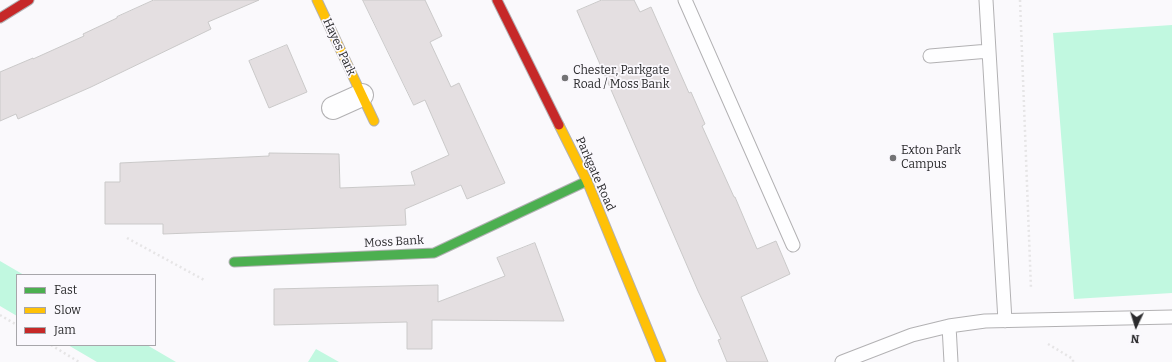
<!DOCTYPE html>
<html>
<head>
<meta charset="utf-8">
<style>
  body { margin:0 }
  #map { position:relative; width:1172px; height:362px; overflow:hidden; background:#faf9fc; font-family:Bitter,serif }
  canvas { display:block }
  .legend { position:absolute; left:16px; top:274px; width:140px; height:72px; box-sizing:border-box; background:#faf8fd; border:1px solid #a7a6aa; margin:0; padding:5px 7px; list-style:none; font-size:12px; color:#2b2b2d }
  .legend li { display:flex; align-items:center; gap:8px; height:20px }
  .legend b { width:20px; border:1px solid #a7a6aa }
  .north { position:absolute; left:1116px; top:306px; width:40px; height:40px; -webkit-text-stroke:3px #faf8fd; paint-order:stroke; rotate:184deg; font-size:11px; font-weight:700; line-height:16px; text-align:center; color:#2b2b2d }
  .north::after { content:''; display:block; margin:auto; width:14px; height:18px; background:#2b2b2d; clip-path:polygon(50% 0,100% 100%,50% 72%,0 100%) }
</style>
</head>
<body>
<div id="map">
<canvas width="1172" height="362"></canvas>
<ul class="legend">
<li><b style="height:5px;background:#4caf50"></b>Fast</li>
<li><b style="height:5px;background:#ffc107"></b>Slow</li>
<li><b style="height:5px;background:#c62828"></b>Jam</li>
</ul>
<div class="north">N</div>
</div>
<script>
const g = document.querySelector('canvas').getContext('2d');
g.lineJoin = 'round';
function fill(path, color) { g.fillStyle = color; g.fill(path, 'evenodd'); }
function stroke(path, color, width, dash) { g.strokeStyle = color; g.lineWidth = width; g.lineCap = dash ? 'butt' : 'round'; g.setLineDash(dash || []); g.stroke(path); }
function label(font, color, halo, rows, align = 'center') {
  g.font = font + ' Bitter,serif'; g.lineWidth = 3.5; g.setLineDash([]); g.textBaseline = 'middle'; g.strokeStyle = halo; g.fillStyle = color; for (const [text, x, y, turn = 0] of rows) {
    g.save(); g.translate(x, y); g.rotate((+turn || 0) * Math.PI / 180); g.textAlign = isNaN(turn) ? turn : align; if (halo) g.strokeText(text, 0, 0); g.fillText(text, 0, 0); g.restore();
  }
}
fill(new Path2D(`
  M1172 25V293L1074 299 1053 33Z
  M0 261 24 275H17V316L0 306Z
  M68 345H147L176 362H97Z
  M316 349 339 362H308Z`), '#c1f8e0');
const building = new Path2D(`
  M154 0H259L208 22 211 29 91 87 18 119 16 114 0 121V72L33 58V59L84 36 83 34 117 18V17Z
  M363 0H425L442 36 430 42 451 87 459 83 505 183 467 199 461 185 405 209 406 225 163 234V224H105V182H120V163L269 156V153L339 154 340 188 415 185 411 172 449 155 425 100 414 105Z
  M602 0H634L640 12 651 7 689 93 691 92 705 124 702 126 734 197H735L757 249 776 241 790 274 741 297 768 362H727L718 340 721 339 698 291 577 11Z
  M287 45 307 92 269 108 249 61Z
  M535 243 564 321 432 320V349H407V322L274 325V289L438 285V302L505 276 497 258Z`);
fill(building, '#e4dfe1');
stroke(building, '#cac9c9', 1);
const lane = new Path2D(`
  M685 0 793 245
  M989 51 1005 321
  M930 56 989 51 986 0
  M949 326 951 362
  M842 362 912 335 949 326 985 321 1172 317`);
const street = new Path2D(`
  M333 108 362 95`);
const fast = new Path2D(`
  M234 262 434 253 587 181`);
const slow = new Path2D(`
  M317 0 374 121
  M559 125 587 181 661 362`);
const jam = new Path2D(`
  M497 0 559 125
  M0 18 29 0`);
stroke(lane, '#b2b1b3', 15);
stroke(street, '#b2b1b3', 24);
stroke(fast, '#b2b1b3', 11);
stroke(slow, '#b2b1b3', 11);
stroke(jam, '#b2b1b3', 11);
stroke(new Path2D(`
  M1020 0 1031 289
  M127 238 206 281
  M0 315 17 325
  M1048 344 1073 359V362
  M51 345 79 362`), '#e6e5e6', 2.5, [2, 3]);
stroke(lane, '#fefeff', 13);
stroke(street, '#fefeff', 22);
stroke(fast, '#4caf50', 9);
stroke(slow, '#ffc107', 9);
stroke(jam, '#c62828', 9);
for (const [x, y, r, color] of [
  [565,78,4,"#737375"],
  [893,158,4,"#737375"]
]) { const dot = new Path2D(); dot.arc(x, y, r, 0, 2 * Math.PI); g.fillStyle = color; g.fill(dot); stroke(dot, '#faf8fd', 1.5); }
label('12px', '#2b2b2d', '#faf8fd', [
  ["Hayes Park",339,47,65],
  ["Parkgate Road",595,174,66],
  ["Moss Bank",394,242,-3]
]);
label('12px', '#2b2b2d', '#faf8fd', [
  ["Chester, Parkgate",573,71],
  ["Road / Moss Bank",573,85],
  ["Exton Park",901,151],
  ["Campus",901,165]
], 'left');
</script>
</body>
</html>
